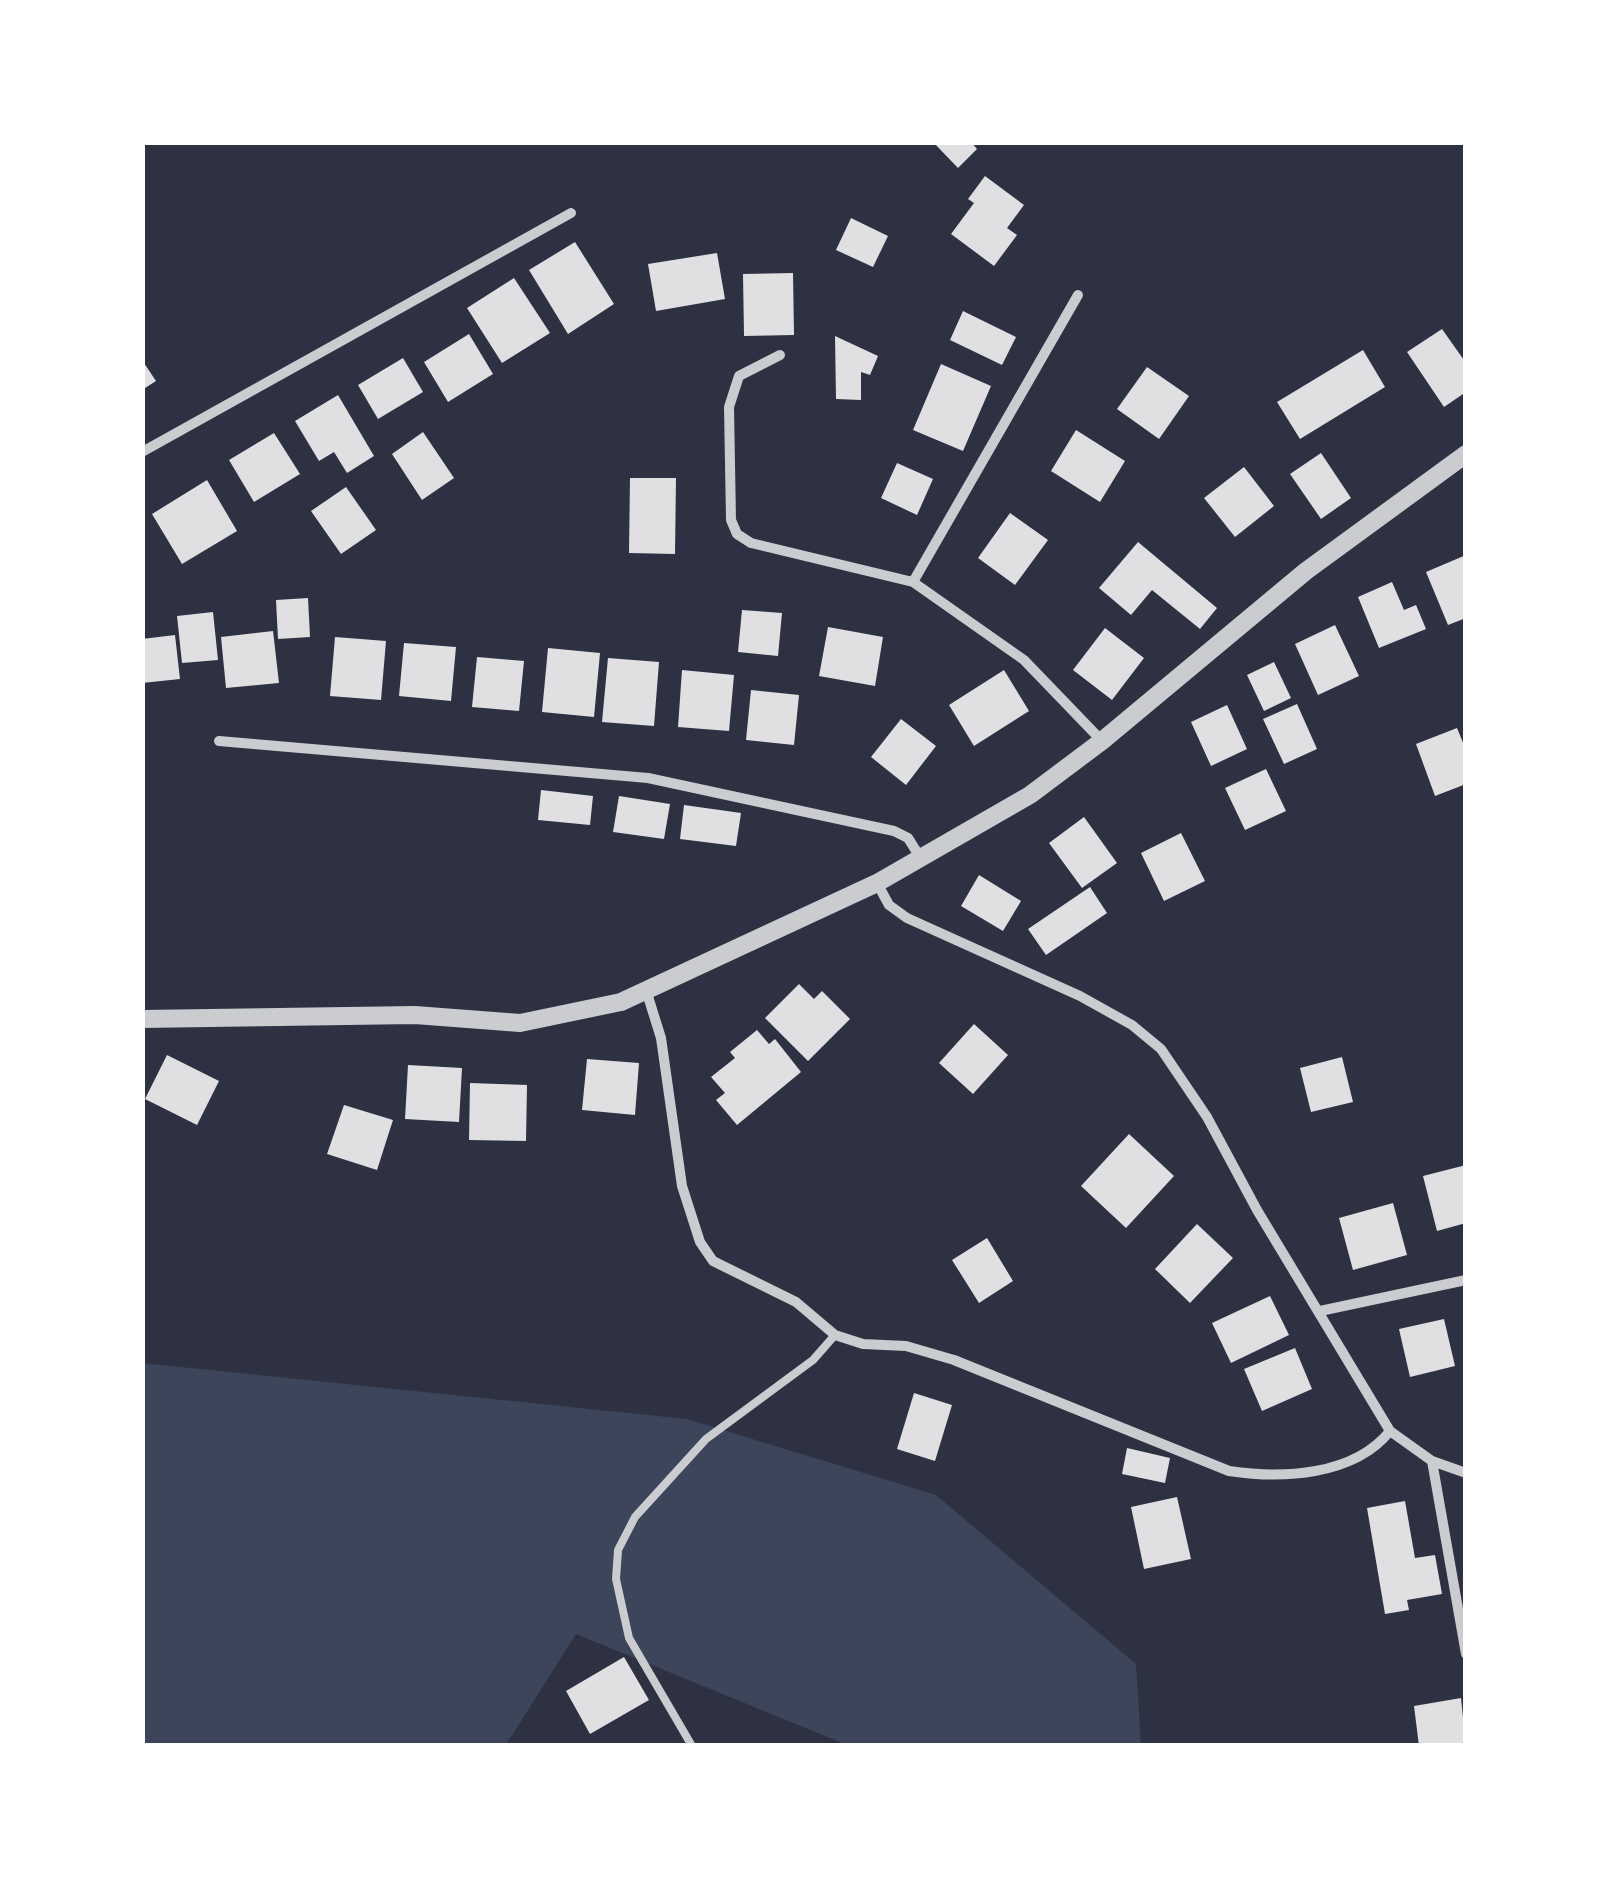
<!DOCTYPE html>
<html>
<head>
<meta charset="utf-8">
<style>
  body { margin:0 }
  #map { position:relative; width:1608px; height:1888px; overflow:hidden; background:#2d3142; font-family:"Fira Sans",sans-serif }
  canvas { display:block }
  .frame { position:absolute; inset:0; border:145px solid #fff; pointer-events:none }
</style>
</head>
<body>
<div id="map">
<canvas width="1608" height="1888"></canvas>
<div class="frame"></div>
</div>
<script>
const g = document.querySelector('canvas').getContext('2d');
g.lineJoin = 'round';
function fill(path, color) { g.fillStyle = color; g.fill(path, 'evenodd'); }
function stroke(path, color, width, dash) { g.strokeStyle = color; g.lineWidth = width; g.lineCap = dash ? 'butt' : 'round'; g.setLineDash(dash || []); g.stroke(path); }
fill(new Path2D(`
  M142 1363 687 1419 936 1495 1136 1664 1141 1745H847L576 1634 506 1745H143Z`), '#3c4559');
fill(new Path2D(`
  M933 142H971L977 149 958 168Z
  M985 176 1024 205 1007 228 1017 235 994 266 951 234 974 203 968 199Z
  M851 218 888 236 873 267 836 250Z
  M575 242 614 304 568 334 529 270Z
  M717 253 725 299 656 311 648 264Z
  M793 273 794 335 744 336 743 274Z
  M514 278 550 333 502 363 467 308Z
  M963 311 1016 337 1002 365 950 340Z
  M1442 329 1466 363V392L1444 407 1407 352Z
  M469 334 493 374 448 402 424 362Z
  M835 336 878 356 870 375 861 372V400L836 399Z
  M1363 350 1385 387 1300 439 1277 402Z
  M403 358 423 392 378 419 358 385Z
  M142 360 156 381 142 390Z
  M941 364 991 386 963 451 913 430Z
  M1147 367 1189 396 1159 439 1117 409Z
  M338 395 374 456 347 473 334 452 319 461 295 421Z
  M1076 430 1125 461 1100 502 1051 471Z
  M423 432 454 478 422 500 392 454Z
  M274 433 300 474 254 502 229 460Z
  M1321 453 1351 498 1321 519 1290 474Z
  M897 463 933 479 917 515 881 498Z
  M1244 467 1274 506 1235 537 1204 498Z
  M630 478H676L675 554 629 553Z
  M207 480 237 531 182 564 152 514Z
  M346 487 376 530 341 554 311 511Z
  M1010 513 1048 540 1015 585 978 558Z
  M1138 542 1217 608 1200 629 1152 590 1131 615 1099 588Z
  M1466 555V618L1448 625 1426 572Z
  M1392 582 1404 610 1416 605 1426 629 1379 648 1358 597Z
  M308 598 310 637 278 639 276 600Z
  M742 610 782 613 778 656 738 652Z
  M213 612 218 660 182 663 177 616Z
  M1335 625 1359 676 1318 695 1295 644Z
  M828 627 883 637 875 686 819 676Z
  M1105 628 1144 658 1112 700 1073 670Z
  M273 631 279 683 226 688 221 637Z
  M175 635 180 679 142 683V639Z
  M335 637 386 641 381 700 330 696Z
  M404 643 456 647 451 701 399 696Z
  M548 648 600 653 594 717 542 712Z
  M477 657 524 661 519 711 472 707Z
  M608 658 659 662 654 726 602 722Z
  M1274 662 1291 698 1264 711 1247 675Z
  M682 670 734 675 729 731 678 727Z
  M1004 670 1029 711 974 746 949 705Z
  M751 690 799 695 794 745 746 740Z
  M1297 704 1317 749 1284 764 1263 719Z
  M1227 705 1247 749 1211 766 1191 722Z
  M901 719 936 746 906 785 871 757Z
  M1457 728 1466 750V784L1435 796 1416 744Z
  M1266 769 1286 811 1245 830 1225 788Z
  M541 790 593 796 590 825 538 820Z
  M619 796 670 804 664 839 613 832Z
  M684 805 741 813 736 846 680 839Z
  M1084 817 1117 863 1082 888 1049 843Z
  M1181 833 1205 881 1164 901 1141 853Z
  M979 875 1021 901 1003 931 961 906Z
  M1090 887 1107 913 1046 955 1028 929Z
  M799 984 814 999 822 991 850 1019 808 1061 765 1018Z
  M974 1024 1008 1055 973 1094 939 1063Z
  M757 1030 769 1044 775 1039 801 1072 737 1125 716 1100 725 1093 711 1077 735 1058 730 1052Z
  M167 1055 219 1081 197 1125 145 1099Z
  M1342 1057 1353 1102 1311 1112 1300 1068Z
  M587 1059 639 1063 635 1115 582 1110Z
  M408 1065 462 1068 459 1122 405 1119Z
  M470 1083 527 1085 526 1141 469 1140Z
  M344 1105 393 1120 377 1170 327 1154Z
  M1129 1134 1174 1176 1126 1228 1081 1186Z
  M1466 1165V1223L1437 1231 1423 1176Z
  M1393 1203 1407 1255 1353 1270 1339 1218Z
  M1197 1224 1233 1258 1190 1303 1155 1269Z
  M987 1238 1013 1281 979 1303 952 1260Z
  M1270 1296 1289 1335 1231 1363 1212 1323Z
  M1444 1319 1455 1366 1410 1377 1399 1329Z
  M1295 1348 1312 1389 1262 1411 1244 1369Z
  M914 1393 952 1405 935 1461 897 1449Z
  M1127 1448 1170 1458 1165 1483 1122 1474Z
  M1177 1497 1191 1559 1144 1569 1131 1507Z
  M1405 1501 1415 1558 1435 1555 1442 1594 1407 1600 1409 1610 1385 1614 1367 1508Z
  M624 1657 649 1700 590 1734 566 1691Z
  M1461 1698 1466 1746H1419L1414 1706Z`), '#e0e0e3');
stroke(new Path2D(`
  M692 1746 629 1638 616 1579 618 1550 635 1517 706 1439 813 1360 835 1335`), '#caccd0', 8);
stroke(new Path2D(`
  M780 355 739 376 729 407 731 520 737 534 751 543 913 582 1024 660 1102 741
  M142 452 571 213
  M913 582 1078 295
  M219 741 648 778 894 831 908 838 920 857
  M877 883 889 905 907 918 1080 996 1132 1025 1161 1049 1207 1117 1257 1210 1390 1431 1432 1461 1466 1473
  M646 990 661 1038 682 1186 700 1242 713 1261 796 1302 835 1335 863 1344 906 1346 954 1360 1229 1471C1282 1479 1354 1476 1390 1431
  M1320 1311 1466 1280
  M1432 1461 1466 1654`), '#caccd0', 10);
stroke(new Path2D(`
  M142 1019 415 1015 520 1023 621 1002 877 883 1030 795 1102 741 1306 571 1466 454`), '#caccd0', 18);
</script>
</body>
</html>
